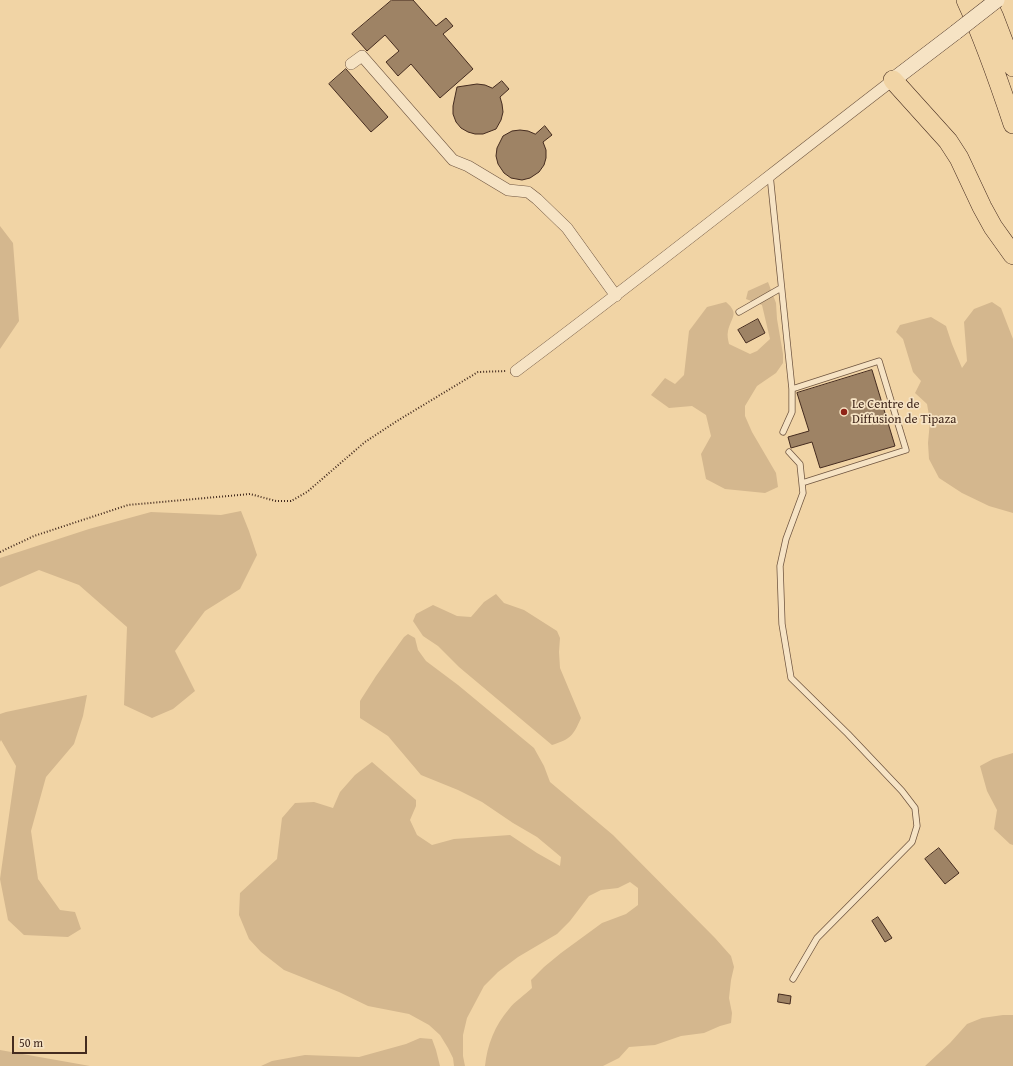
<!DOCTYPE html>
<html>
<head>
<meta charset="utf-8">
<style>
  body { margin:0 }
  #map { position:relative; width:1013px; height:1066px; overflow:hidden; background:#f1d4a5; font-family:"Gentium Book Plus",serif }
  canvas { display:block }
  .scale { position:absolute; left:12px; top:1036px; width:75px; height:18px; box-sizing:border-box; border:2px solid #442b1f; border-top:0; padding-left:5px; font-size:12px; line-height:14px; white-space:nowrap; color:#442b1f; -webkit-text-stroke:3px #f6e3c4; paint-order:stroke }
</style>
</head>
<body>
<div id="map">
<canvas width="1013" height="1066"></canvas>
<div class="scale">50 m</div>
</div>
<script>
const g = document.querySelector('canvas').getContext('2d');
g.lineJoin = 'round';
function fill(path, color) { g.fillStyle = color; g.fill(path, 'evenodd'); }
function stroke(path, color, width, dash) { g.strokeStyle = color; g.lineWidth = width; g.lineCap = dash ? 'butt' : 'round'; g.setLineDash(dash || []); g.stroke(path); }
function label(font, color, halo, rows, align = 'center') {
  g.font = font + ' "Gentium Book Plus",serif'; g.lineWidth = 3.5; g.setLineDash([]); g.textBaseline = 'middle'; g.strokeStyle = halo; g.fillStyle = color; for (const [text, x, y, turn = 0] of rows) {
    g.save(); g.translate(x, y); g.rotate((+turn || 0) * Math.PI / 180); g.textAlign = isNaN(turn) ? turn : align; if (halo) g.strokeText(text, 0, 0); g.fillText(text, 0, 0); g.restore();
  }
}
fill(new Path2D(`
  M0 226 13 243 19 321 0 349Z
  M768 282 776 303 777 319 783 354V363L776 373 757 386 745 406V416L752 432 776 473 778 487 765 493 725 489 706 479 701 454 711 436 706 415 692 406 669 408 651 395 665 378 675 384 684 375 689 331 707 307 726 302C740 314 731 317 728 331 727 335 728 340 729 344L750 354 757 351 770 339 762 305 746 299 748 291Z
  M992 302 1001 308 1013 339V513L989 506 962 493 939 478 929 459 928 443 930 421 927 404 915 393 921 381 913 372 903 339 896 332 900 325 931 317 946 326 952 344 962 368 967 361 964 322 974 309Z
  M241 511 249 531 257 555 240 589 205 611 175 651 195 691 173 709 152 718 124 705 127 627 79 585 39 570 0 587V558L89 529 151 512 221 515Z
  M496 594 504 603 524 610 557 631 560 638 559 652 560 668 581 718C573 736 571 739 552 745L459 667 438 646 423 636 413 621 416 614 433 605 457 616 471 617 484 602Z
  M408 634 415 638 418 650 426 661 458 685 534 748 544 766 550 782 613 835 715 938 731 956 734 967 731 980 729 998 732 1013 731 1023 720 1026 704 1033 681 1036 655 1045 629 1047 619 1058 603 1066H485C487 1045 495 1025 509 1009 515 1001 525 995 532 988L531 980 544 967 561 953 602 923 626 914 638 905V888L630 882 618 888 601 890 589 896 570 921 557 934 518 957 498 972 484 986 467 1018 463 1035V1056L465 1066H454L453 1058 448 1048 440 1035 429 1025 409 1014 368 1006 339 992 284 970 261 952 249 939 239 915 240 893 277 859 282 818 295 803 314 802 333 808 340 792 355 775 372 762 416 800V806L410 820 417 835 432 845 454 839 510 835 537 853 560 866 561 857 537 837 513 823 482 802 458 790 421 775 388 736 360 718V701L376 676 404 637Z
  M87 695 83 716 74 744 46 777 31 831 38 879 60 910 75 912 81 929 68 937 24 935 8 920 0 879 16 766 1 740 0 742V714L6 712Z
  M1013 753V845L1010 844 994 829 997 810 987 791 980 766 993 759Z
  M1003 1015H1013V1066H925L950 1043 967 1024 982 1018Z
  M420 1038 432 1039 436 1050 440 1066H261L272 1061 305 1055 359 1057 406 1044Z
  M0 1050 90 1066H0Z`), '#d4b78e');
const building = new Path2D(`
  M392 0H413L436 26 446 18 453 26 443 34 473 69 440 98 411 64 398 76 386 62 399 51 385 35 367 51 352 34Z
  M346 69 388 117 371 132 329 84Z
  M502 81 509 89 500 97 502 104 503 112 501 120 496 129 483 134H475L468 132 461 128 456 122 453 114V106L457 87 477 84 485 85 492 88Z
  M545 126 552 135 543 142 546 150V158L544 165 539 172 530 178 522 180 511 178 504 173 498 164 496 156 497 148 503 136 512 131 520 130 528 131 535 134Z
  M758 319 765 333 746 343 738 330Z
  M872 370 895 446 820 468 812 442 791 448 788 437 809 431 797 393Z
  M939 848 959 873 945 884 925 859Z
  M878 917 892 938 885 942 872 921Z
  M779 994 791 996 790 1004 778 1002Z`);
fill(building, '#9e8365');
stroke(building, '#442b1f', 1);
const lane = new Path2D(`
  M770 175 792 389V412L783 432
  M739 312 781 288
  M792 389 879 361 906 450 802 483
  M789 452 800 464 803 493 786 539 780 566 782 624 791 678 848 734 902 791 915 808 917 826 912 842 817 938 793 979`);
const street = new Path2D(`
  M351 64 362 56 453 160 468 166 508 190 528 192 537 199 567 228 616 296
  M516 371C643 276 767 177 893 80`);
const secondary = new Path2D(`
  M893 80 956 32`);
const highway = new Path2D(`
  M966 0C985 41 999 82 1013 124
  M986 0 994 17 1013 67
  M893 80 948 141 959 158 982 207 993 227 1013 255`);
stroke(lane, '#6f5540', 7);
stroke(street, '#6f5540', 12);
stroke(secondary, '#442b1f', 16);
stroke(highway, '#442b1f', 20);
stroke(new Path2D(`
  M0 552 34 536 128 505 250 494 276 501H291L307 492 365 442 397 421 478 372 506 371`), '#442b1f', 2, [1, 2]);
stroke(lane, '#f6e3c4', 5.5);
stroke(street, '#f6e3c4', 11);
stroke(secondary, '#f6e3c4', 15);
stroke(highway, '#f1d4a5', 19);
const secondaryBridge = new Path2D(`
  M956 32 997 0`);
stroke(secondaryBridge, '#442b1f', 16, []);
stroke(secondaryBridge, '#f6e3c4', 15);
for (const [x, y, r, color] of [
  [844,412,4,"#8f2418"]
]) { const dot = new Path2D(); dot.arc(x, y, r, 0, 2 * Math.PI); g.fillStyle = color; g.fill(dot); stroke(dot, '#f6e3c4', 1.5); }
label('13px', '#442b1f', '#f6e3c4', [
  ["Le Centre de",852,405],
  ["Diffusion de Tipaza",852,420]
], 'left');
</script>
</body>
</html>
